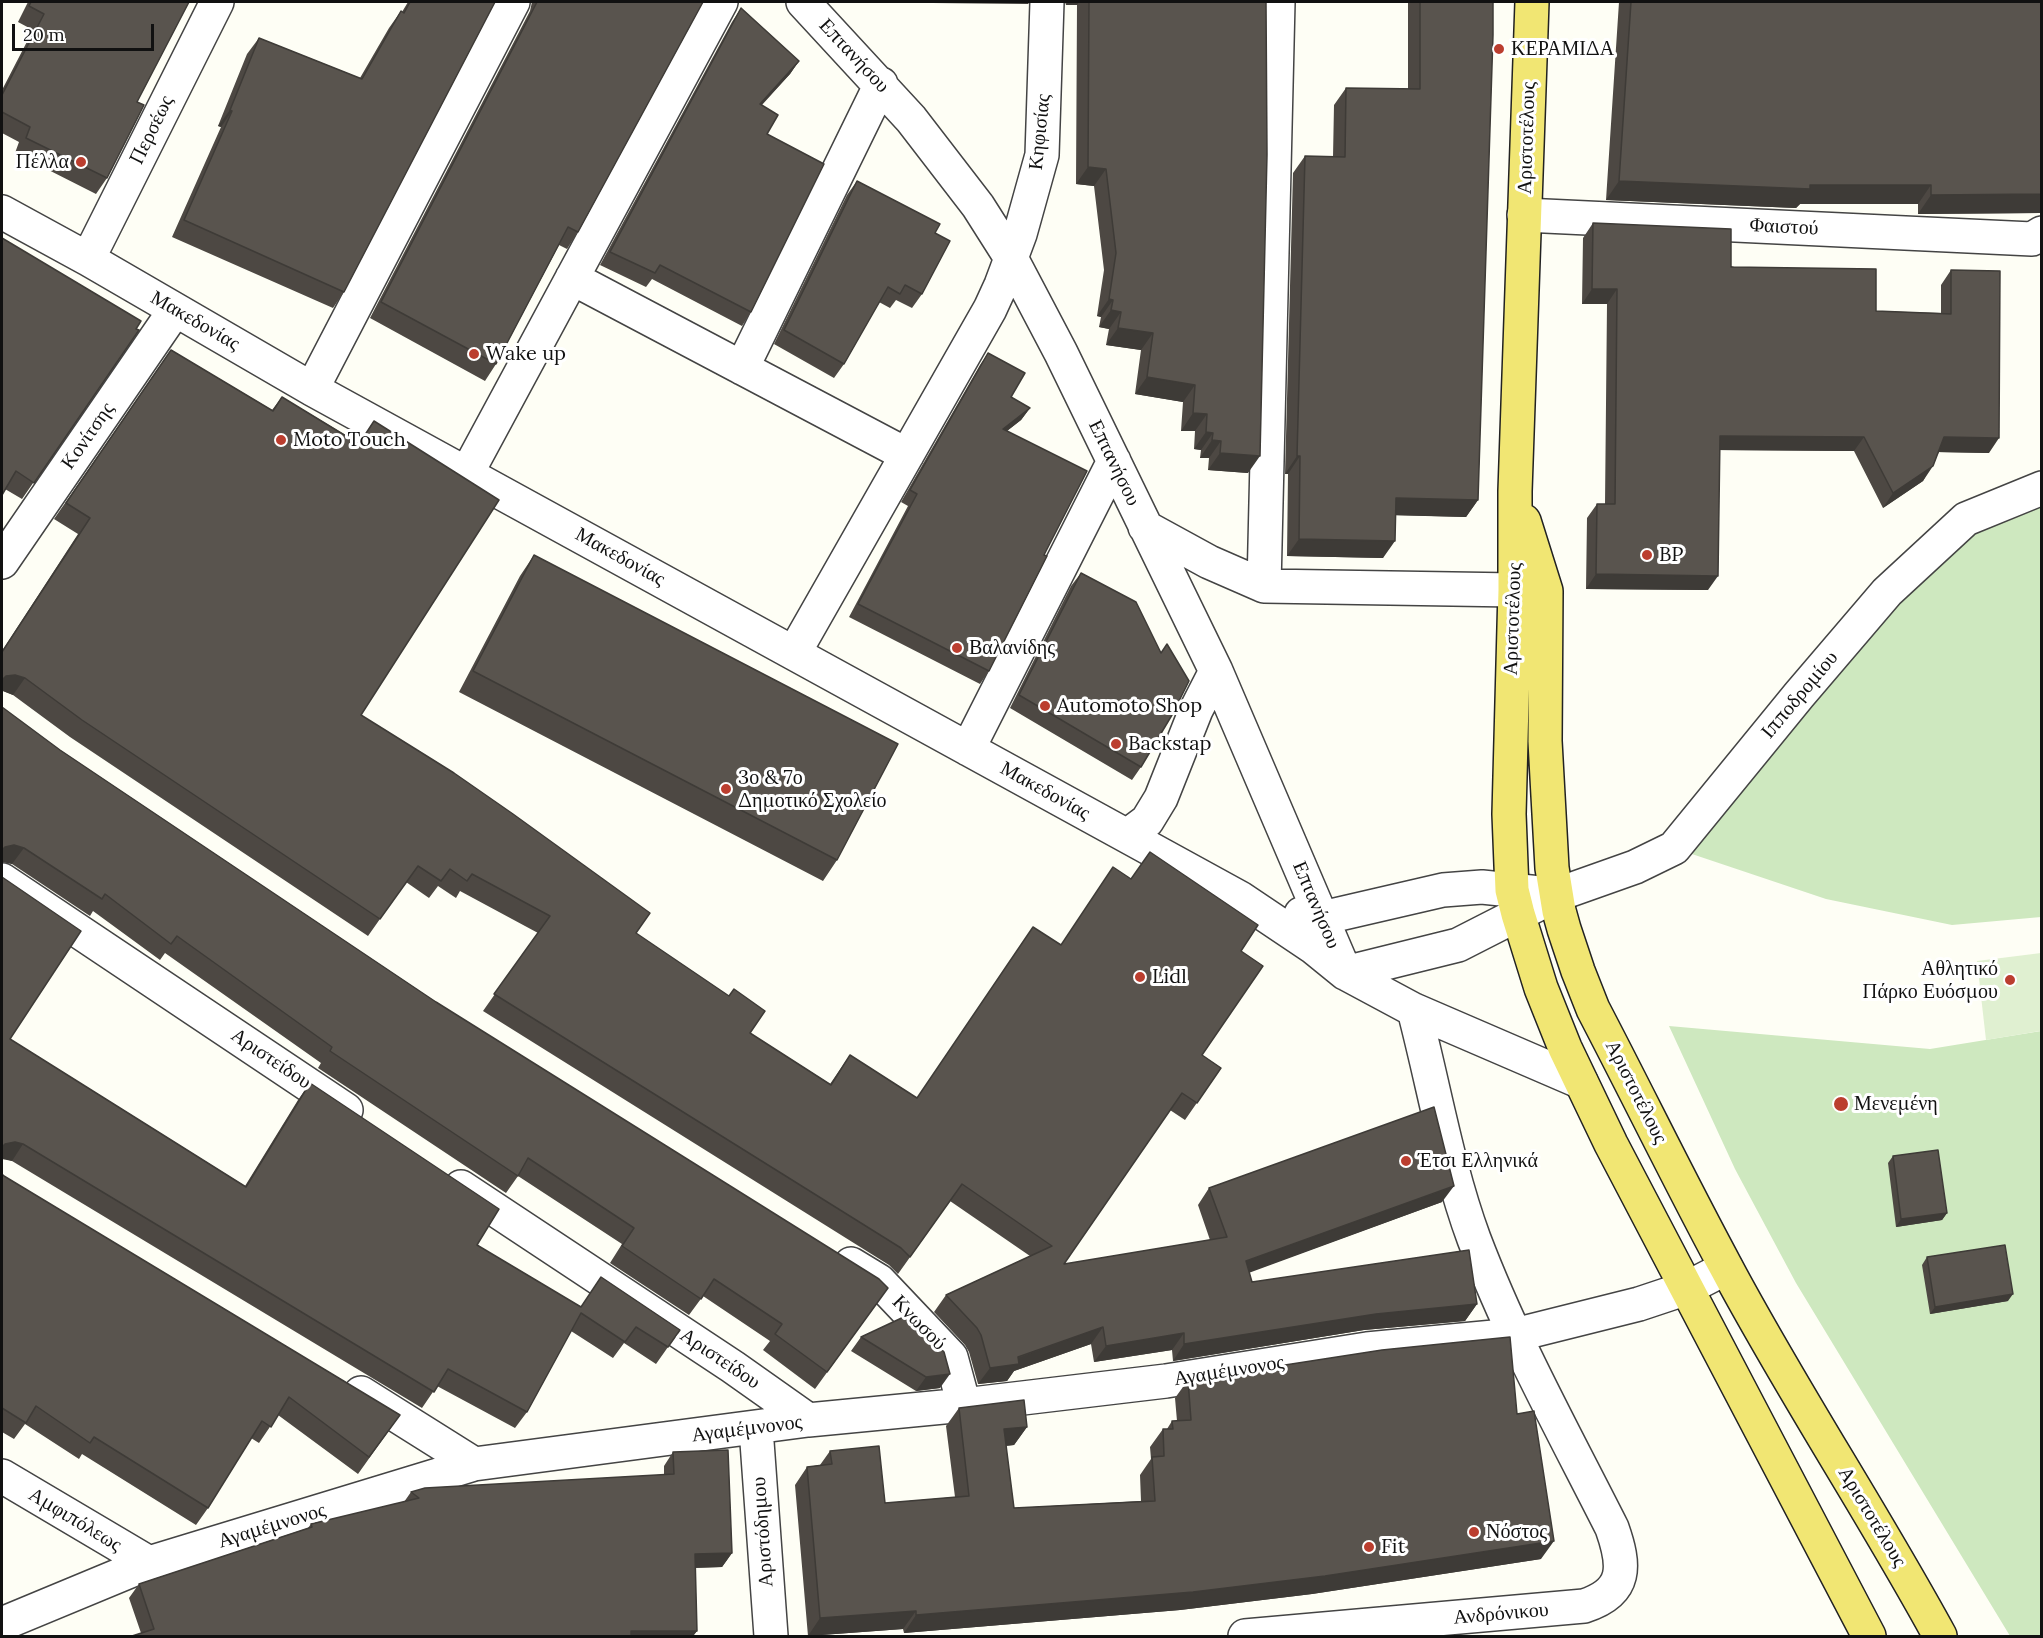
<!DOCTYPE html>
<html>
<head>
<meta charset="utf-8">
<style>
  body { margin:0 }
  #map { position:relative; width:2043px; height:1638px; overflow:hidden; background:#fefef5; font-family:Lora,serif }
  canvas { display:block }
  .frame { position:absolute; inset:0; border:3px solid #111; pointer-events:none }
  .scale { position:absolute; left:12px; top:24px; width:142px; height:27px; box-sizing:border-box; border:3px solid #111; border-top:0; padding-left:8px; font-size:18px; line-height:21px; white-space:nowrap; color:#111; -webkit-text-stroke:4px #fff; paint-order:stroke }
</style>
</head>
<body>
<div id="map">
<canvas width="2043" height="1638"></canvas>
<div class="frame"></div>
<div class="scale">20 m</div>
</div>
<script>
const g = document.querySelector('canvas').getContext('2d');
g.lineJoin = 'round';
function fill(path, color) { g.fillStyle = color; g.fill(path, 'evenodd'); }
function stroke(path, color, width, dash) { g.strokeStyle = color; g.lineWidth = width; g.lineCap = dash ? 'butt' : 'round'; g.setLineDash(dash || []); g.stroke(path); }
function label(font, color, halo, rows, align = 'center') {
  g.font = font + ' Lora,serif'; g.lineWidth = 6; g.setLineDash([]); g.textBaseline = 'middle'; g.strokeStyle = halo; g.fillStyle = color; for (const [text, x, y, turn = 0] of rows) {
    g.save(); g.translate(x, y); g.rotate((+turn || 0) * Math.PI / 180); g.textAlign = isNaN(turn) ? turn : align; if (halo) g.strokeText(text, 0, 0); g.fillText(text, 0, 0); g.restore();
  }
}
fill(new Path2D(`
  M2041 488V917L1952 925 1826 899 1674 848 1887 592Z
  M1669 1026 1930 1049 2041 1031V1636H2010L1796 1283 1735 1169Z`), '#cee8bf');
fill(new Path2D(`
  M2041 953V1035L2040 1031 1986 1040 1977 961Z`), '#e0f0d1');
const minor = new Path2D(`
  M803 2 911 119 978 206 1011 258 1061 353 1216 671 1344 970
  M2 212 88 259 312 389 1240 898 1313 947 1345 973 1414 1010 1581 1082
  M1524 215 2032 239 2042 233
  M88 259 217 2
  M572 278 907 455
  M742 368 881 84
  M312 389 513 2
  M467 473 721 2
  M1145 527 1209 562 1264 586 1515 590
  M2 562 175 310
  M1264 586 1278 2
  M794 653 990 309 1001 285 1020 234 1042 155 1047 2
  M968 749 1114 461
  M1127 836 1147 821 1161 798 1196 710 1216 671
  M2 880 346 1110
  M1301 914 1322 918 1443 890 1482 887 1540 893
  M1345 973 1458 945 1556 895 1635 867 1674 848 1799 695 1887 592 1966 519 2042 488
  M461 1187 733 1367 808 1420
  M851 1264 879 1281 951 1357 964 1405
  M361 1393 474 1464
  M756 1428 771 1636
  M2 1476 149 1563
  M2 1624 149 1563 474 1464 808 1420 964 1405 1166 1381 1367 1349 1515 1335 1639 1304 1687 1288 1726 1268
  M1245 1636 1584 1606C1628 1592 1625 1565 1612 1528 1564 1433 1512 1339 1474 1239 1447 1166 1434 1086 1414 1010`);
const major = new Path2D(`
  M1532 2 1515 491V590L1509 814 1512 890 1518 914 1541 988 1565 1048 1611 1144 1869 1636
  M1524 521 1546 591 1545 741 1552 868 1559 911 1564 929 1578 971 1593 1009C1638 1095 1680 1182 1726 1267 1793 1393 1872 1511 1940 1636`);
stroke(minor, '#444', 36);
stroke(major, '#222', 36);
stroke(minor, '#fff', 33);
stroke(major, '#f1e673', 33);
fill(new Path2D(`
  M28 2H189L137 102 107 178 96 194 15 153 19 142 2 133V90L33 30 18 22Z
  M408 2H495L344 292 333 308 172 237 221 127 218 126 247 54 259 38 360 78 389 28 401 11 402 12Z
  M532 2H703L578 232 567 249 559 245 496 364 485 381 370 318 530 11Z
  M1065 2H1266L1248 473 1208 470 1209 458H1200L1201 450 1194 449 1195 431H1181L1183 402 1135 394 1141 350 1106 345 1109 329 1099 327 1101 317 1097 316 1104 270 1094 186 1076 184 1077 5H1066Z
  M1408 2H1493L1478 500 1466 517 1396 515 1383 558 1287 556 1288 474H1285L1293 173 1305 156 1333 157 1334 105 1346 88 1408 89Z
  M1619 2H2042L2040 213 1918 214V204H1800L1796 208 1606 200Z
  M741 8 799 61 790 74 762 105 767 134 751 312 742 326 652 279 646 287 600 265 732 22Z
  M857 181 935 233 922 294 912 308 896 300 890 308 879 302 844 364 834 378 774 344 847 195Z
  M1593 223 1876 311 1941 313V285L1951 270 1989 453 1939 452 1923 481 1883 508 1854 451 1720 450 1708 590 1586 589 1587 518 1597 504H1605L1607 304H1582L1583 238Z
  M2 238 139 330 22 499 5 489Z
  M171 350 272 410 282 397 359 443 374 421 361 715 636 933 750 1033 830 1084 850 1055 917 1098 1060 945 1241 951 1202 1055 1221 1068 1185 1120 1170 1110 1064 1264 1210 1240 1198 1205 1209 1188 1442 1202 1249 1272 1252 1282 1477 1304 1465 1321 1364 1330 1173 1361 1172 1350 1094 1362 1091 1344 1014 1371 1007 1381 978 1384 969 1352 965 1345 934 1312 946 1295 1030 1256 950 1201 898 1274 889 1265 483 1011 538 933 460 891 456 898 438 886 429 898 406 882 368 936 70 737 13 695 3 691 2 692V651L78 534 54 519Z
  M988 353 1011 397 1030 408 1021 420 1007 431 1044 555 989 671 980 684 849 617 908 506 901 502 980 365Z
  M534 555 837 860 823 881 459 692 520 576Z
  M1081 573 1141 767 1132 780 1010 708 1071 586Z
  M60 750 436 1002 888 1288 815 1389 763 1350 770 1341 703 1296 689 1315 610 1263 622 1244 518 1176 506 1193 318 1068 321 1063 165 953 160 960 93 911 90 916 12 864 3 861Z
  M10 1039 245 1186 298 1100 310 1083 477 1245 581 1307 601 1277 680 1330 656 1364 624 1343 613 1358 571 1331 527 1412 515 1428 437 1386 422 1408 12 1161 3 1158Z
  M1893 1156 1947 1213 1942 1220 1896 1227 1888 1163Z
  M2 1174 4 1176 400 1415 358 1474 278 1415 259 1443 251 1438 208 1508 196 1525 82 1454 79 1459 25 1424 14 1439 2 1432Z
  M1927 1257 2008 1301 1930 1314 1922 1265Z
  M908 1315 940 1388 916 1391 851 1351 861 1337Z
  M1188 1380 1517 1414 1541 1559 1312 1594 1180 1610 904 1633 903 1629 808 1636 795 1485 807 1467 820 1465 830 1451 885 1503 955 1497 946 1426 959 1408 1027 1427 1014 1445 1006 1446 1014 1508 1141 1501 1140 1475 1151 1459 1150 1447 1163 1429H1167L1172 1421H1177L1175 1398Z
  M673 1452 732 1553 722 1567 695 1568 697 1631 693 1636H132L141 1633 129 1598 139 1584 308 1528 311 1524 404 1502 411 1492 664 1475V1466Z`), '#4d4843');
fill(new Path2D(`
  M935 2H1030L1028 4 933 3Z
  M1068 2H1079L1077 5H1066Z
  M799 61 790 74 750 117 760 104Z
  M230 110 232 111 221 127 218 126Z
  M1088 167 1106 169 1094 186 1076 184Z
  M1619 181 1810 185H1931L1918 204H1800L1796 208 1606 200Z
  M2042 194V210L2040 213 1918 214 1931 195Z
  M1592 289H1617L1607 304H1582Z
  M1109 299 1113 300 1101 317 1097 316Z
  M1111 310 1121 312 1109 329 1099 327Z
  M1118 328 1153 333 1141 350 1106 345Z
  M1147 377 1195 385 1183 402 1135 394Z
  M1030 408 1021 420 994 441 1003 429Z
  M1193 413 1207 414 1195 431H1181Z
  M1206 432 1213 433 1201 450 1194 449Z
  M1720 436 1864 437 1854 451 1710 450Z
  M1944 437 1999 438 1989 453 1934 452Z
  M1212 440 1221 441 1209 458H1200Z
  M1220 453 1260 456 1248 473 1208 470Z
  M1297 456H1300L1288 474H1285Z
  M1933 466 1923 481 1883 508 1893 493Z
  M1396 498 1478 500 1466 517 1384 515Z
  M1299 539 1395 541 1383 558 1287 556Z
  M1596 574 1718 576 1708 590 1586 589Z
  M15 675 25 678 13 695 3 691 2 692V680L6 676Z
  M14 845 24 848 12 864 2 862V850L5 847Z
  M15 1142 23 1144 12 1161 2 1159V1147L5 1144Z
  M1454 1186 1442 1202 1235 1278 1246 1261Z
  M1947 1213 1942 1220 1896 1227 1901 1219Z
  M2013 1294 2008 1301 1930 1314 1935 1307Z
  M1477 1304 1465 1321 1364 1330 1173 1361 1184 1344 1376 1314Z
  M1103 1327 1091 1344 1014 1371 1007 1381 978 1384 990 1368Z
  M1184 1333 1172 1350 1094 1362 1106 1346Z
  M950 1374 940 1388 916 1391 926 1377Z
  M1027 1427 1014 1445 991 1447 1004 1429Z
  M1554 1541 1541 1559 1312 1594 1180 1610 904 1633 916 1615Z
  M732 1553 722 1567 685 1568 695 1554Z
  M916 1611 903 1629 808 1636 820 1618Z
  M631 1631H697L693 1636H622Z`), '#3e3b37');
const building = new Path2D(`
  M31 2H189L137 102 144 105 107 178 26 138 30 127 2 112V95L44 14 29 6Z
  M410 2H495L344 292 184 220 232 111 230 110 259 38 362 79 401 11 404 13Z
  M537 2H703L578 232 568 227 496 364 381 302Z
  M1089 2H1266L1267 155 1260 456 1220 453 1221 441 1212 440 1213 433 1206 432 1207 414 1193 413 1195 385 1147 377 1153 333 1118 328 1121 312 1111 310 1113 300 1109 299 1116 253 1106 169 1088 167Z
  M1420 2H1493V35L1478 500 1396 498 1395 541 1299 539 1300 456H1297L1305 156 1345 157 1346 88 1420 89Z
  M1631 2H2042V194L1931 195V185H1810V189L1619 181Z
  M741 8 799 61 760 104 778 115 767 134 824 164 751 312 660 265 655 273 610 252Z
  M857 181 940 224 935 233 950 241 922 294 905 285 900 294 888 287 844 364 784 330Z
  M1593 223 1731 229V267L1876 269V311L1951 314V270L2000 271 1999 438 1944 437 1933 466 1893 493 1864 437 1720 436 1718 576 1596 574 1597 504H1615L1617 289H1592Z
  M2 238 141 321 136 329 139 330 34 483 16 471 2 495Z
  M171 350 273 411 282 397 359 444 374 421 499 500 361 715 454 773 513 814 650 913 636 933 729 996 734 989 765 1011 750 1033 831 1085 850 1055 917 1098 1033 927 1061 945 1113 867 1131 879 1150 852 1258 925 1241 951 1263 966 1202 1055 1221 1068 1197 1103 1182 1093 1064 1264 1227 1237 1209 1188 1434 1107 1454 1186 1246 1261 1252 1282 1469 1250 1477 1304 1376 1314 1184 1344V1333L1106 1346 1103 1327 1018 1357 1019 1364 990 1368 981 1335 977 1328 946 1295 1052 1246 962 1184 910 1257 901 1248 494 994 550 916 472 874 467 881 450 869 441 881 418 866 380 919 82 720 25 678 15 675 6 676 2 680V652L90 518 66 503Z
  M988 353 1025 373 1011 397 1030 408 1003 429 1087 471 1044 555 1047 556 989 671 858 604 917 494 910 490Z
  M534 555 898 744 837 860 473 671Z
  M1081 573 1136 602 1161 653 1167 644 1189 681 1172 715 1141 767 1019 695Z
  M2 707 60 750 436 1002 879 1279 888 1288 827 1372 775 1334 782 1324 714 1279 701 1299 622 1246 634 1228 528 1158 518 1176 330 1051 332 1047 177 936 171 944 105 894 102 899 24 848 14 845 5 847 2 850Z
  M2 877 81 931 10 1039 246 1187 310 1083 499 1209 477 1245 581 1307 601 1277 680 1330 668 1347 636 1327 625 1342 581 1313 527 1412 448 1369 434 1392 23 1144 15 1142 5 1144 2 1147Z
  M1938 1150 1947 1213 1901 1219 1893 1156Z
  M2 1174 4 1176 400 1415 369 1457 289 1397 271 1427 262 1421 208 1508 94 1437 90 1443 36 1406 26 1423 2 1408Z
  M2005 1245 2013 1294 1935 1307 1927 1257Z
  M908 1315 944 1352 950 1374 926 1377 861 1337Z
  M1510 1337 1517 1414 1534 1411 1554 1541 1325 1576 1193 1592 916 1615V1611L820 1618 807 1467 832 1464 830 1451 879 1446 885 1503 969 1496 959 1408 1024 1400 1027 1427 1004 1429 1014 1508 1155 1501 1152 1457 1164 1456 1163 1429H1173L1172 1421 1191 1420 1188 1380 1382 1350Z
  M728 1450 732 1553 695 1554 697 1631H631V1636H132L154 1629 139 1584 312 1527 311 1524 419 1498 411 1492 425 1488 674 1474 673 1452Z`);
fill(building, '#59544e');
stroke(building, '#3e3b37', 1.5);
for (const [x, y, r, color] of [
  [1499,49,6,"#bb3e2f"],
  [81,162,6,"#bb3e2f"],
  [474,354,6,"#bb3e2f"],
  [281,440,6,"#bb3e2f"],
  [1647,555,6,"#bb3e2f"],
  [957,648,6,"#bb3e2f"],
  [1045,706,6,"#bb3e2f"],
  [1116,744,6,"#bb3e2f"],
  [726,789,6,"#bb3e2f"],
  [1140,977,6,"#bb3e2f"],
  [2010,980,6,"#bb3e2f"],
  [1841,1104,8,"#bb3e2f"],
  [1406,1161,6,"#bb3e2f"],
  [1474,1532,6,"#bb3e2f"],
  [1369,1547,6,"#bb3e2f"]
]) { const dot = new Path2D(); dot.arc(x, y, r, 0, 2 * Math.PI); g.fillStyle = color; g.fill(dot); stroke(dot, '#fff', 2); }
label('20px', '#111', '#fff', [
  ["ΚΕΡΑΜΙΔΑ",1511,49],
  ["Πέλλα",69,162,"right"],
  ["Wake up",486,354],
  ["Moto Touch",293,440],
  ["BP",1659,555],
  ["Βαλανίδης",969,648],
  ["Automoto Shop",1057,706],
  ["Backstap",1128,744],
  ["3ο & 7ο",738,778],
  ["Δημοτικό Σχολείο",738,801],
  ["Αθλητικό",1998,969,"right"],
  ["Πάρκο Ευόσμου",1998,992,"right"],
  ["Lidl",1152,977],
  ["Μενεμένη",1854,1104],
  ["Έτσι Ελληνικά",1418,1161],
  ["Νόστος",1486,1532],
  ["Fit",1381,1547]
], 'left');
label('20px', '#111', '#fff', [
  ["Επτανήσου",854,56,47],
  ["Περσέως",152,130,-64],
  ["Κηφισίας",1040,132,-84],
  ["Αριστοτέλους",1527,138,-88],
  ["Φαιστού",1784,227,3],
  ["Μακεδονίας",195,321,30],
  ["Κονίτσης",88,436,-55],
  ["Επτανήσου",1114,463,64],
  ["Μακεδονίας",620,557,29],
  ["Αριστοτέλους",1513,619,-88],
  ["Ιπποδρομίου",1800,695,-50],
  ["Μακεδονίας",1045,791,29],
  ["Επτανήσου",1316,905,67],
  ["Αριστείδου",271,1059,34],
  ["Αριστοτέλους",1636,1092,63],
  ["Κνωσού",919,1323,46],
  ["Αριστείδου",720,1359,34],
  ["Αγαμέμνονος",1229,1371,-9],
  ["Αγαμέμνονος",747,1429,-7],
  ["Αριστοτέλους",1872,1517,59],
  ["Αμφιπόλεως",75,1520,31],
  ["Αγαμέμνονος",272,1526,-17],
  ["Αριστόδημου",763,1532,-94],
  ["Ανδρόνικου",1501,1614,-5]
]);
</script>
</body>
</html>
